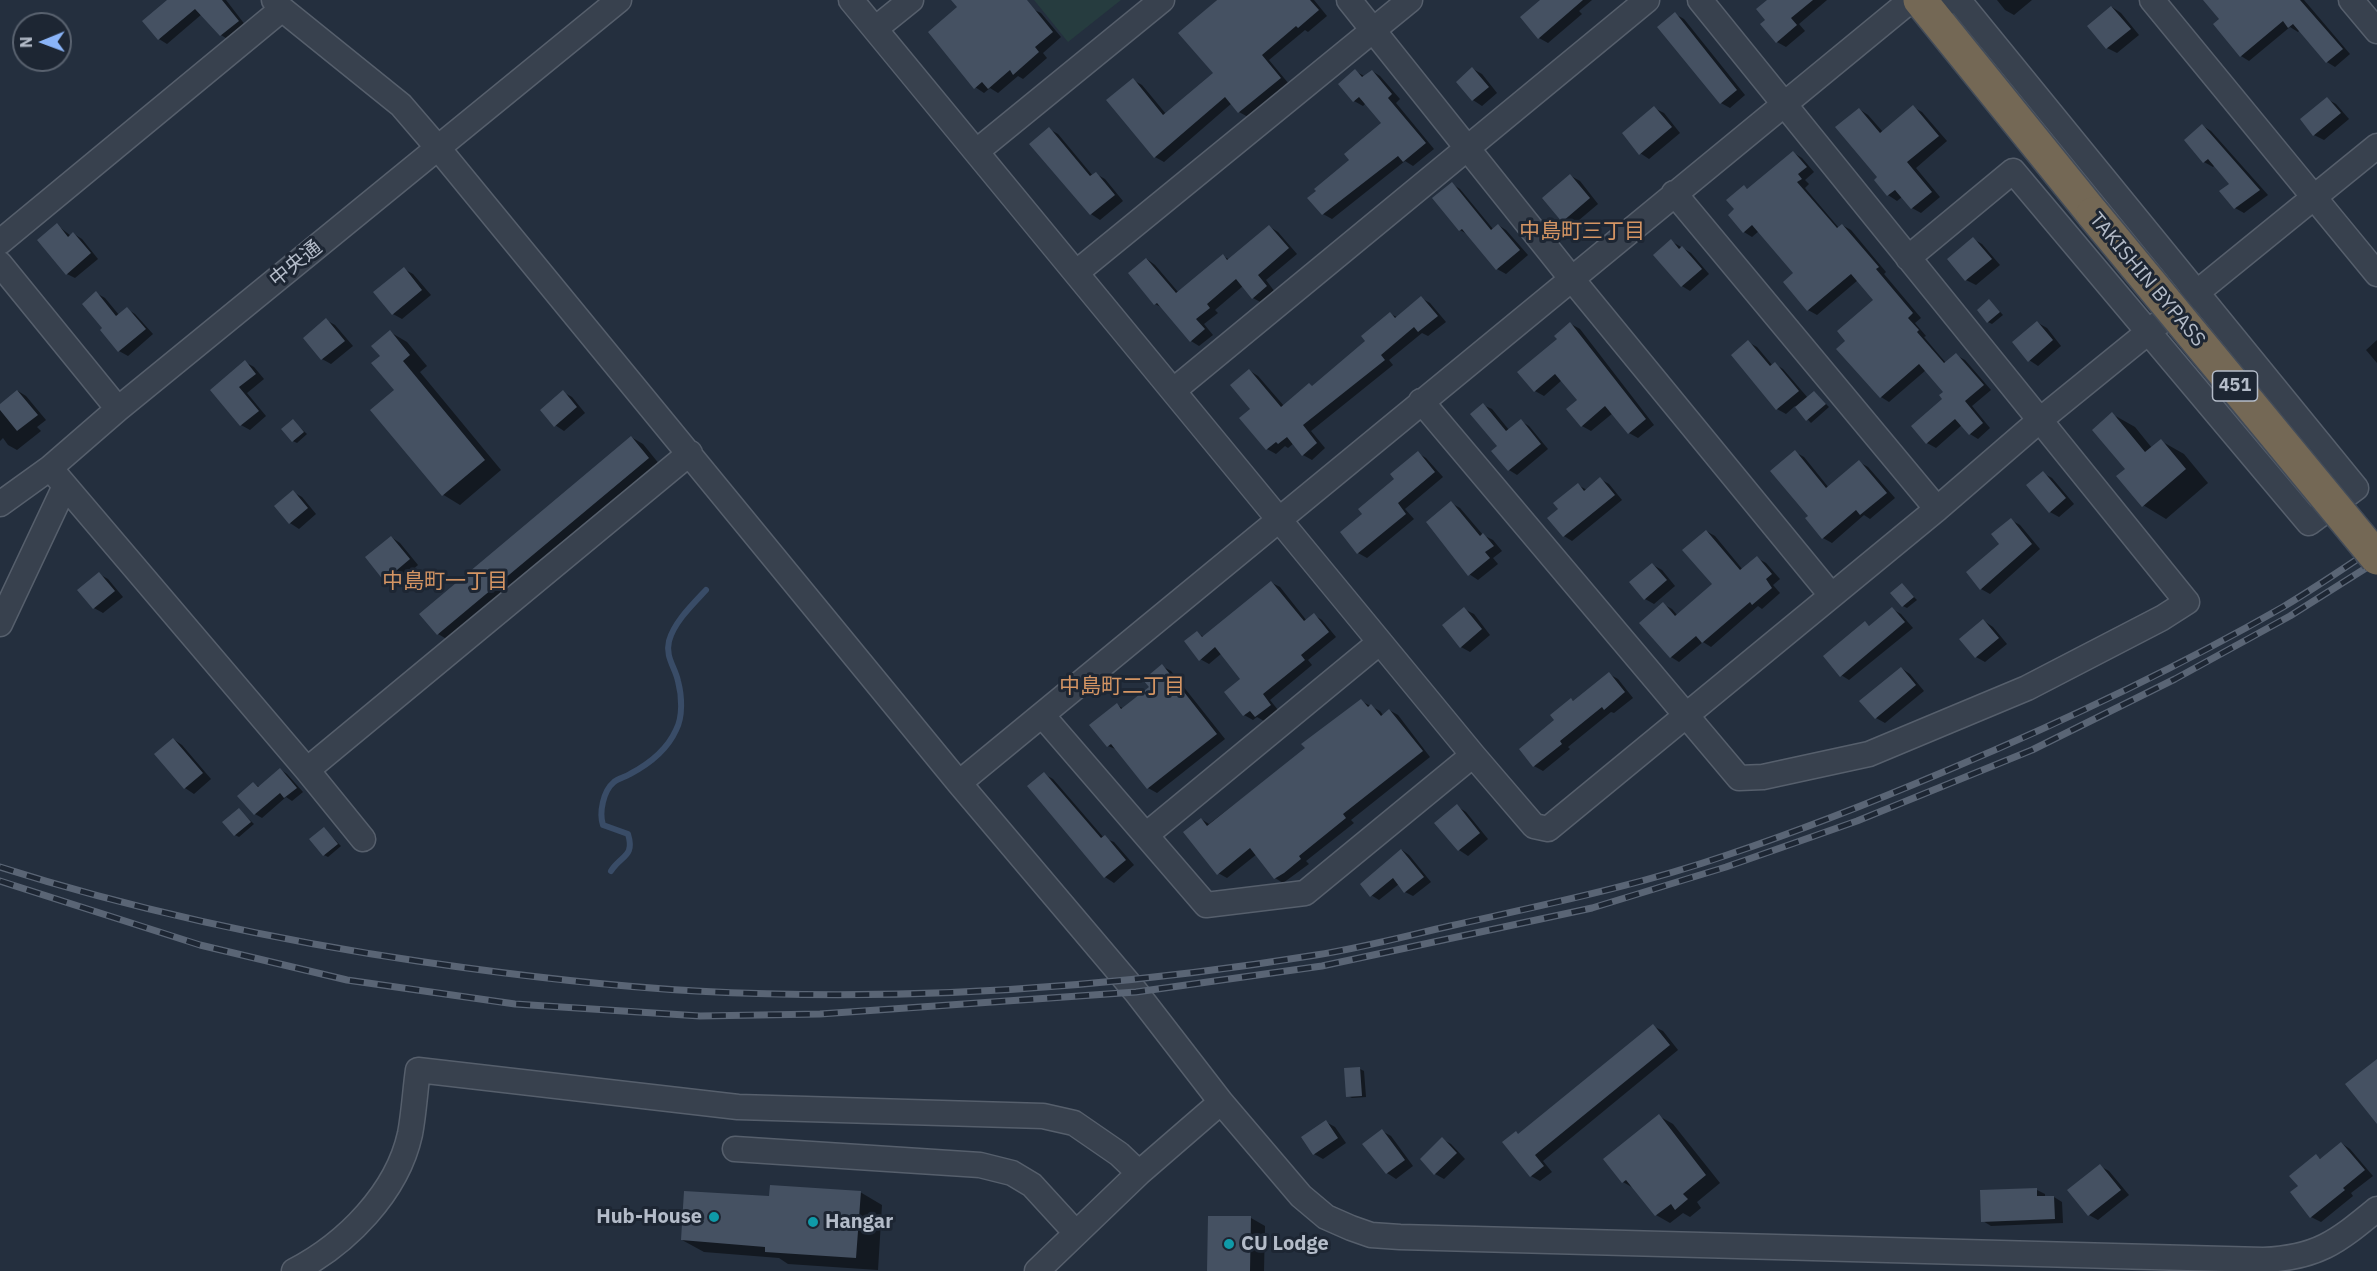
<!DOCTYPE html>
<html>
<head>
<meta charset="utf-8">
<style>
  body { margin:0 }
  #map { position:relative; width:2377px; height:1271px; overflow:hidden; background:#242f3e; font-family:"IBM Plex Sans",sans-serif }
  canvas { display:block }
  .north { position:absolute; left:12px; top:12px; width:60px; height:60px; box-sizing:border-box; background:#1d2633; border:2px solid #59626f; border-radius:50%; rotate:269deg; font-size:16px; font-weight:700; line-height:24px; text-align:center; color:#b4bcc9 }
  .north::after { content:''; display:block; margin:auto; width:21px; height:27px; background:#8ab4f8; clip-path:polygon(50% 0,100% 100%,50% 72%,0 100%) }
</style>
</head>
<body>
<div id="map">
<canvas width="2377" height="1271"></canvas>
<div class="north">N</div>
</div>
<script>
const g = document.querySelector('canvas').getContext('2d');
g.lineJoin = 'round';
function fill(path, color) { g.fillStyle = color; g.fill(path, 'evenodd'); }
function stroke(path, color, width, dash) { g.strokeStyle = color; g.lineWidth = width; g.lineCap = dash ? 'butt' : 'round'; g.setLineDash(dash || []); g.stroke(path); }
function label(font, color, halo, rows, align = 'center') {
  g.font = font + ' "IBM Plex Sans","Noto Sans JP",sans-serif'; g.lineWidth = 6; g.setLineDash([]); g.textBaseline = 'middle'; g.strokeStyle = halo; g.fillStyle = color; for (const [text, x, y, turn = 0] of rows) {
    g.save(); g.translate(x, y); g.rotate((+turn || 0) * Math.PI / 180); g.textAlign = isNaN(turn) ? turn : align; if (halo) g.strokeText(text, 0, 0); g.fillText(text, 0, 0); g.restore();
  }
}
fill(new Path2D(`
  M1034 0H1121L1068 42Z`), '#263c3f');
fill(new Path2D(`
  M170 0H226L246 26 229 40 221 35 202 14 167 44 159 39Z
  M966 0H1013L1041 13 1061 37 1043 53 1047 58 1023 79 1018 76 998 93 990 88 984 93 975 87Z
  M1217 0H1314L1327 16 1308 32 1305 30 1269 60 1289 84 1248 117 1239 112 1232 103 1164 162 1155 157 1133 80 1142 85 1166 114 1215 73 1180 33Z
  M1542 0H1592L1579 11 1582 14 1548 43 1539 38Z
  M1769 0H1827L1799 24 1805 31 1786 47 1777 42 1767 20Z
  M1997 0H2032L2014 15 2005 10Z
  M2205 0H2304L2350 54 2335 67 2327 62 2300 30 2298 32 2290 27 2249 61 2241 56 2221 20Z
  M2112 7 2121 13 2139 35 2117 53 2107 48 2089 26Z
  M1675 14 1684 19 1745 95 1730 108 1721 103Z
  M1473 69 1482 74 1497 93 1482 106 1473 100 1458 82Z
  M1355 71 1364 76 1372 71 1380 76 1400 99 1396 103 1434 149 1413 166 1405 161 1332 219 1323 214 1351 160 1383 123 1366 103 1363 106 1354 101Z
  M2327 99 2336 104 2349 119 2324 140 2314 135 2302 120Z
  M1913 107 1922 112 1947 141 1916 168 1940 197 1921 213 1912 208 1902 197 1897 201 1888 195 1876 180 1879 177 1859 109 1868 115 1883 132Z
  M1654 108 1664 113 1680 133 1649 159 1640 153Z
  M2203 126 2211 131 2268 195 2244 213 2235 208 2221 192 2231 184 2215 165 2213 167 2204 162Z
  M1049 129 1058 134 1093 176 1096 174 1105 179 1123 201 1100 220 1091 214 1031 144Z
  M1794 153 1802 158 1814 172 1805 180 1809 184 1805 188 1839 228 1842 225 1851 230 1886 272 1884 274 1921 318 1915 323 1926 336 1924 337 1946 363 1956 355 1965 360 1991 390 1972 406 1990 428 1978 439 1970 434 1962 425 1936 448 1927 443 1944 399 1945 392 1926 370 1889 402 1881 397 1848 341 1875 300 1858 280 1817 315 1808 310 1785 282 1796 273 1759 231 1752 237 1744 232 1737 209 1744 187 1749 190Z
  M1571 176 1580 181 1598 204 1572 226 1563 220Z
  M1452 184 1460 189 1493 229 1498 225 1506 230 1528 255 1506 274 1497 269 1469 235 1460 230Z
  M57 225 71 236 74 234 82 239 98 259 75 278 67 274Z
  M1270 227 1278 232 1297 254 1266 280 1275 292 1262 303 1253 298 1243 286 1215 310 1218 313 1204 324 1213 335 1199 346 1191 341 1163 308 1155 304 1147 259 1155 265 1179 293 1223 256 1230 260Z
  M1973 239 1982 244 2000 265 1976 285 1966 280Z
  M1671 241 1691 253 1709 274 1690 291 1682 286Z
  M404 269 413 274 431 295 402 319 393 314Z
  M96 293 105 298 119 315 127 309 135 314 153 334 128 356 119 351 102 330 105 328Z
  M1421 298 1430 303 1446 322 1428 336 1422 333 1389 360 1393 365 1311 431 1325 448 1312 460 1303 455 1294 443 1288 448 1285 446 1276 454 1267 449 1252 409 1250 371 1258 376 1284 406 1313 387 1368 341 1390 314 1397 317Z
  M1990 301 2003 315 1992 324 1988 322Z
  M326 320 335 325 353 346 331 364 322 359Z
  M2038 323 2047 328 2061 346 2038 366 2029 360Z
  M1571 324 1580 329 1654 425 1638 438 1629 433 1613 413 1591 431 1582 426 1579 400 1562 380 1544 396 1535 391 1559 340Z
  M390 332 407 342 427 366 420 372 501 470 460 505 442 494 382 356Z
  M2377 340V363L2366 350Z
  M1748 342 1757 347 1773 366 1775 364 1783 369 1808 398 1814 392 1829 407 1811 423 1795 406 1786 414 1777 409Z
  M245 362 254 367 264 379 247 393 266 416 250 430 241 425 212 390Z
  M18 391 26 396 46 420 37 427 41 431 17 450 8 445 3 438 0 441V406Z
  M563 392 572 397 585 413 564 431 555 425Z
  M1483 405 1492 409 1509 430 1521 421 1529 426 1548 449 1517 475 1509 470Z
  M2112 414 2135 427 2152 448 2161 441 2184 454 2208 483 2166 519 2143 505 2127 470Z
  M293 421 307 434 297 443 293 441Z
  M631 437 643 444 660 465 450 641 438 634Z
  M1795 452 1804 457 1829 488 1859 462 1868 467 1895 498 1870 519 1864 515 1832 543 1823 538Z
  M1418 453 1426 458 1443 477 1405 509 1414 519 1367 558 1358 553 1342 532 1364 515Z
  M2043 473 2052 478 2074 504 2059 517 2050 512Z
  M1600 479 1609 484 1622 500 1572 541 1564 536 1560 509 1578 485 1587 490Z
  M293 492 302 497 316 514 299 529 290 523Z
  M1451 503 1460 508 1483 535 1493 540 1502 551 1493 558 1498 564 1478 580 1469 574Z
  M2011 520 2020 525 2040 549 1990 594 1981 589Z
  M1706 531 1715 536 1743 570 1757 558 1766 563 1780 579 1773 585 1780 593 1762 609 1758 606 1711 647 1703 642 1679 662 1671 657 1663 604 1672 609 1678 616 1714 585Z
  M391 537 400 543 418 565 395 585 385 580Z
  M1653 565 1662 570 1675 586 1654 604 1645 599Z
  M99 574 108 579 123 597 103 613 94 608 80 590Z
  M1272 583 1280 587 1307 621 1314 615 1322 620 1336 637 1308 660 1312 665 1270 700 1278 710 1264 721 1257 717 1253 720 1244 715 1226 692 1242 679 1222 653 1209 664 1200 659 1197 633 1204 637Z
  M1902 585 1917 600 1907 608 1903 606Z
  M1464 609 1474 614 1490 635 1470 652 1461 647Z
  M1892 609 1901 614 1913 628 1849 680 1841 675 1865 623 1871 627Z
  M1984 621 1993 627 2007 644 1985 662 1976 657 1961 640Z
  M1162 666 1171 671 1225 739 1157 793 1148 788 1118 750 1108 746 1117 705 1124 709 1151 687Z
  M1901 668 1910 674 1924 691 1885 723 1876 718Z
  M1609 674 1618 679 1633 698 1614 713 1611 712 1568 747 1570 749 1543 771 1534 766 1521 750 1556 721 1572 700 1575 702Z
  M1361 701 1380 711 1383 715 1389 710 1398 715 1430 757 1351 820 1354 823 1306 861 1309 864 1283 883 1275 878 1257 854 1227 878 1218 873 1201 819 1209 824 1307 748Z
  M173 739 182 745 211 779 194 794 185 788 156 754Z
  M281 770 287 774 303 792 292 801 286 797 262 818 255 814 239 796 254 784 260 787Z
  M1044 774 1053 779 1104 838 1114 842 1134 865 1114 883 1105 877 1029 786Z
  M1457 806 1466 812 1488 839 1468 856 1459 850Z
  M239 810 254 824 239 837 235 835Z
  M324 829 341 846 328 857 324 855Z
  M1402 850 1409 855 1431 882 1413 896 1405 892 1399 884 1379 900 1371 895Z
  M1653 1026 1663 1031 1678 1050 1543 1161 1552 1172 1540 1181 1531 1176 1504 1143 1520 1135Z
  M1360 1069 1364 1071 1366 1097 1352 1098 1348 1096Z
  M1659 1116 1673 1124 1720 1183 1697 1202 1701 1208 1690 1217 1683 1213 1670 1223 1656 1215 1635 1189 1623 1182Z
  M1326 1122 1335 1127 1346 1143 1323 1159 1314 1154Z
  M1382 1131 1391 1136 1413 1166 1396 1179 1387 1173Z
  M1442 1139 1451 1144 1465 1159 1444 1179 1435 1174 1422 1159Z
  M2341 1143 2350 1149 2373 1176 2351 1193 2353 1196 2321 1222 2311 1217 2300 1186 2316 1156 2321 1159Z
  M2100 1166 2109 1171 2129 1195 2098 1220 2089 1215 2070 1190Z
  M2037 1190 2045 1194V1198L2054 1197 2062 1202 2063 1223 1991 1226 1983 1221Z
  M860 1192 882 1205 878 1270 788 1264 779 1258 704 1252 682 1240 770 1197Z
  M1210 1217 1251 1218 1265 1226 1264 1271H1208Z`), '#0007');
stroke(new Path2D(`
  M611 871C621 855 635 857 628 834L603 825C599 813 603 791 614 782 618 779 625 777 630 774 649 764 667 750 676 730 683 717 682 696 678 681 675 667 665 657 669 641 674 622 693 604 706 590`), '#394c67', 6);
fill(new Path2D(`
  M167 0H222L239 21 220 36 195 9 158 40 142 21Z
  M951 0H1027L1053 32 1035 47 1039 52 1013 75 1010 70 988 89 982 82 974 89 928 32 957 7Z
  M1217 0H1310L1319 10 1298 28 1296 26 1262 55 1281 78 1238 113 1225 97 1154 158 1106 100 1133 78 1163 115 1213 73 1178 33Z
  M1540 0H1583L1538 39 1520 17Z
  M1767 0H1813L1791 18 1797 25 1776 43 1760 24 1765 20 1756 9Z
  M2203 0H2300L2343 49 2326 63 2293 24 2288 28 2283 21 2240 57 2213 24 2219 19Z
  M2111 6 2131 29 2106 49 2087 26Z
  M1675 12 1737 90 1720 104 1657 27Z
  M1472 67 1489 87 1472 101 1456 82Z
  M1355 69 1362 77 1372 70 1392 94 1388 98 1426 143 1403 162 1398 156 1322 215 1307 198 1316 191 1314 189 1349 160 1344 154 1381 123 1359 97 1353 102 1338 84Z
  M2327 97 2341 113 2313 136 2300 119Z
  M1913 105 1939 136 1907 162 1932 192 1911 209 1895 190 1887 196 1874 180 1877 177 1835 127 1859 108 1880 133Z
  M1654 106 1672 127 1639 155 1622 133Z
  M2202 124 2260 190 2234 209 2219 191 2229 184 2208 159 2203 163 2184 140Z
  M1049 127 1090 176 1096 172 1115 195 1090 215 1029 144Z
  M1793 151 1807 167 1798 174 1802 179 1797 182 1837 228 1842 224 1879 267 1876 269 1913 313 1908 318 1919 330 1917 332 1944 363 1956 353 1984 385 1965 401 1983 423 1969 435 1955 419 1926 444 1911 426 1942 399 1939 395 1943 392 1919 364 1880 398 1836 349 1845 341 1837 331 1873 300 1851 274 1807 311 1783 282 1793 273 1752 225 1743 233 1728 215 1734 209 1726 200 1744 185 1747 189Z
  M1570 174 1590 198 1562 222 1542 198Z
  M1452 182 1491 230 1498 224 1520 250 1496 270 1462 229 1459 231 1432 198Z
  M57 223 68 237 73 232 91 253 66 275 37 240Z
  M1269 225 1289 248 1258 275 1267 286 1252 299 1236 279 1207 304 1210 308 1196 319 1205 329 1190 342 1157 303 1154 305 1128 273 1146 258 1176 293 1223 254 1227 260Z
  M1973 237 1992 259 1965 281 1947 259Z
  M1671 239 1679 249 1682 246 1702 269 1681 287 1653 255Z
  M404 267 422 290 392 315 373 292Z
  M96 291 116 316 127 307 146 329 118 352 100 330 102 328 82 304Z
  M1421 296 1438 316 1418 332 1414 327 1381 355 1385 360 1303 425 1317 443 1302 456 1287 437 1278 444 1276 442 1266 450 1239 418 1250 409 1230 385 1249 369 1281 407 1309 383 1312 386 1365 341 1361 336 1390 312 1395 318Z
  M1989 299 2000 312 1987 323 1977 310Z
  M326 318 345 341 321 360 303 338Z
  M2037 321 2053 340 2028 362 2012 342Z
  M1570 322 1646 419 1628 434 1605 406 1581 427 1566 409 1577 400 1555 374 1534 392 1517 372 1557 339 1554 336Z
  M390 330 410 355 403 361 485 460 442 496 370 410 394 390 371 363 380 356 371 346Z
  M1748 340 1770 366 1775 362 1799 391 1776 410 1731 355Z
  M245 360 256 374 239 387 259 411 240 426 210 390Z
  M17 390 38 415 17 431 0 410V404Z
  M563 390 577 407 554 427 540 410Z
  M1814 391 1826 404 1806 421 1795 407Z
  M1483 403 1506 431 1521 419 1541 444 1508 471 1491 451 1497 446 1470 414Z
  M2112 412 2145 452 2161 439 2186 469 2142 507 2116 476 2125 469 2092 430Z
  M293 419 304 432 292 442 281 429Z
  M631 436 649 458 437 635 419 614Z
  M1795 450 1826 488 1859 460 1887 493 1860 515 1856 510 1822 539 1805 518 1808 516 1770 471Z
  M1418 451 1435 472 1398 503 1406 514 1357 554 1340 532 1362 514 1358 509 1394 479 1390 474Z
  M2043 471 2066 498 2049 513 2026 485Z
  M1600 477 1615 495 1563 537 1547 518 1558 509 1553 503 1578 483 1584 491Z
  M293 490 308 508 289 524 274 506Z
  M1451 501 1480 536 1483 533 1494 546 1485 552 1490 558 1468 576 1426 522Z
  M2011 518 2032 544 1980 590 1966 572 1999 544 1991 534Z
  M1706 530 1740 570 1757 556 1772 574 1766 579 1772 588 1752 605 1750 602 1702 643 1696 636 1670 658 1639 623 1663 602 1675 616 1712 584 1682 550Z
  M391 536 410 559 384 581 365 557Z
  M1652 563 1667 580 1644 600 1629 582Z
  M99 572 115 591 93 609 77 590Z
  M1271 581 1304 621 1314 613 1329 632 1301 655 1305 660 1263 694 1271 705 1255 717 1250 711 1243 716 1224 692 1240 679 1215 647 1199 661 1184 641 1197 631 1202 637Z
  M1902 583 1914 597 1902 607 1890 593Z
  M1464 607 1482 629 1460 648 1442 625Z
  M1892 607 1905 622 1840 677 1823 656 1865 621 1869 626Z
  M1983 619 1999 638 1975 658 1959 639Z
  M1162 664 1217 734 1147 789 1111 744 1107 747 1089 725 1117 703 1121 709 1149 687 1143 680Z
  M1901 667 1916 685 1875 719 1859 701Z
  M1609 672 1625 692 1604 710 1602 707 1560 741 1562 744 1533 767 1519 749 1554 720 1550 715 1571 698 1573 701Z
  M1361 699 1368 707 1371 704 1381 716 1389 709 1423 751 1343 814 1346 818 1299 856 1301 859 1284 873 1274 879 1250 848 1217 875 1183 832 1201 818 1207 826 1305 748 1301 744Z
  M173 738 203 773 184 789 154 754Z
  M280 768 297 788 284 798 280 793 254 815 237 796 253 782 258 787Z
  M1044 772 1101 838 1105 835 1126 860 1104 878 1027 786Z
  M1457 804 1480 833 1458 851 1434 823Z
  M239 808 251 822 234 836 222 822Z
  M324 827 338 844 323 856 309 839Z
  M1401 849 1424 877 1404 893 1393 878 1370 897 1360 884Z
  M1653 1024 1670 1045 1535 1155 1544 1166 1530 1177 1502 1142 1516 1131 1518 1134Z
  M2377 1059V1124L2345 1084Z
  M1360 1067 1362 1096 1346 1097 1344 1068Z
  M1659 1114 1706 1175 1683 1194 1688 1199 1675 1210 1671 1204 1655 1216 1626 1180 1622 1183 1603 1159Z
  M1326 1120 1338 1138 1313 1155 1301 1137Z
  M1382 1129 1405 1160 1386 1174 1362 1144Z
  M1442 1137 1457 1153 1434 1175 1420 1159Z
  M2341 1142 2365 1170 2343 1188 2345 1190 2310 1218 2290 1192 2298 1186 2289 1176 2316 1154 2320 1159Z
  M2100 1164 2121 1190 2088 1216 2067 1190Z
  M770 1185 861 1191 856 1258 765 1252V1247L681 1240 684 1191 769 1196Z
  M2037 1188V1196H2054L2055 1219 1981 1222 1980 1190Z
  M1208 1216H1251L1250 1271H1207Z`), '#455162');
const minor = new Path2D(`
  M274 0 282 9 401 105 438 148 959 783 1136 992 1221 1102 1301 1196 1326 1217 1351 1228 1371 1235 1400 1237 2263 1260C2317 1258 2337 1242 2377 1209
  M851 0 1473 755 1534 826 1548 829 1937 509 2040 420 2377 146
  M1349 0 1571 278 1831 595
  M2152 0 2377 274
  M2351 0 2377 31
  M875 29 911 0
  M977 151 1162 0
  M1674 193 1937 509
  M0 242 282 9
  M1908 258 2013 171 2309 523 2356 488 1960 2 1945 0
  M0 264 118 409
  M1077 272 1410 0
  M1174 390 1647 0
  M1421 401 1739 778 1763 777 1869 754 2027 688 2162 618 2187 602 1700 0
  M50 468 307 770 363 839
  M0 504 50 468 118 409 619 0
  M0 624 65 486
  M1042 715 1206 905 1305 893 1473 755
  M307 770 690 453
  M959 783 1911 0
  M1146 835 1380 642
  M735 1149 980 1165 1012 1173 1032 1185 1076 1233
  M294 1271C346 1244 397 1193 410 1134 414 1113 415 1091 418 1070L738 1107 1043 1116 1074 1123 1119 1154 1139 1173
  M1037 1271 1139 1173 1221 1102`);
const highway = new Path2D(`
  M1920 0 2093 214`);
stroke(minor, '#565f6c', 27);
stroke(highway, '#434c59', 36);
stroke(minor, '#38414e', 24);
stroke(highway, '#746855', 33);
const rail = new Path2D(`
  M0 867C138 911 281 941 424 962 514 975 605 986 696 991 903 1002 1113 988 1316 955 1361 948 1406 936 1450 926 1543 905 1637 886 1727 855 1802 830 1875 801 1948 770 2062 722 2175 669 2283 607 2315 588 2346 567 2377 546
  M0 881 200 945 347 980 515 1004 700 1016 820 1014 1136 992 1322 966 1592 908 1726 867 1857 821 2032 750 2175 679 2290 616 2377 561`);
stroke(rail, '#5a6575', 7);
stroke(rail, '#1d2633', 4.5, [14]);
const highwayBridge = new Path2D(`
  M2093 214 2377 558`);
stroke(highwayBridge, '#434c59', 36, []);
stroke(highwayBridge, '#746855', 33);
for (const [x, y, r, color] of [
  [714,1217,6,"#0f9aa8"],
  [813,1222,6,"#0f9aa8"],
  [1229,1244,6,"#0f9aa8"]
]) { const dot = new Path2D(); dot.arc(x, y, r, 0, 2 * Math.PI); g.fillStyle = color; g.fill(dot); stroke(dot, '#1d2633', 2); }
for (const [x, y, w] of [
  [2235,386,45]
]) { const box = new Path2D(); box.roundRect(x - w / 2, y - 15, w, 30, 4.5); g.fillStyle = '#1d2633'; g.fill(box); stroke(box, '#b4bcc9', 1.5); }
label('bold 18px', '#b4bcc9', null, [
  ["451",2235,386]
]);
label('20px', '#b4bcc9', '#1d2633', [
  ["中央通",296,264,-39],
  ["TAKISHIN BYPASS",2147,280,50]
]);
label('bold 20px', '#b4bcc9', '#1d2633', [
  ["Hub-House",702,1217,"right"],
  ["Hangar",825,1222],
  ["CU Lodge",1241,1244]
], 'left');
label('21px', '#d59563', '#1d2633', [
  ["中島町三丁目",1582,232],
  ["中島町一丁目",445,582],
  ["中島町二丁目",1122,687]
]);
</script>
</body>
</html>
